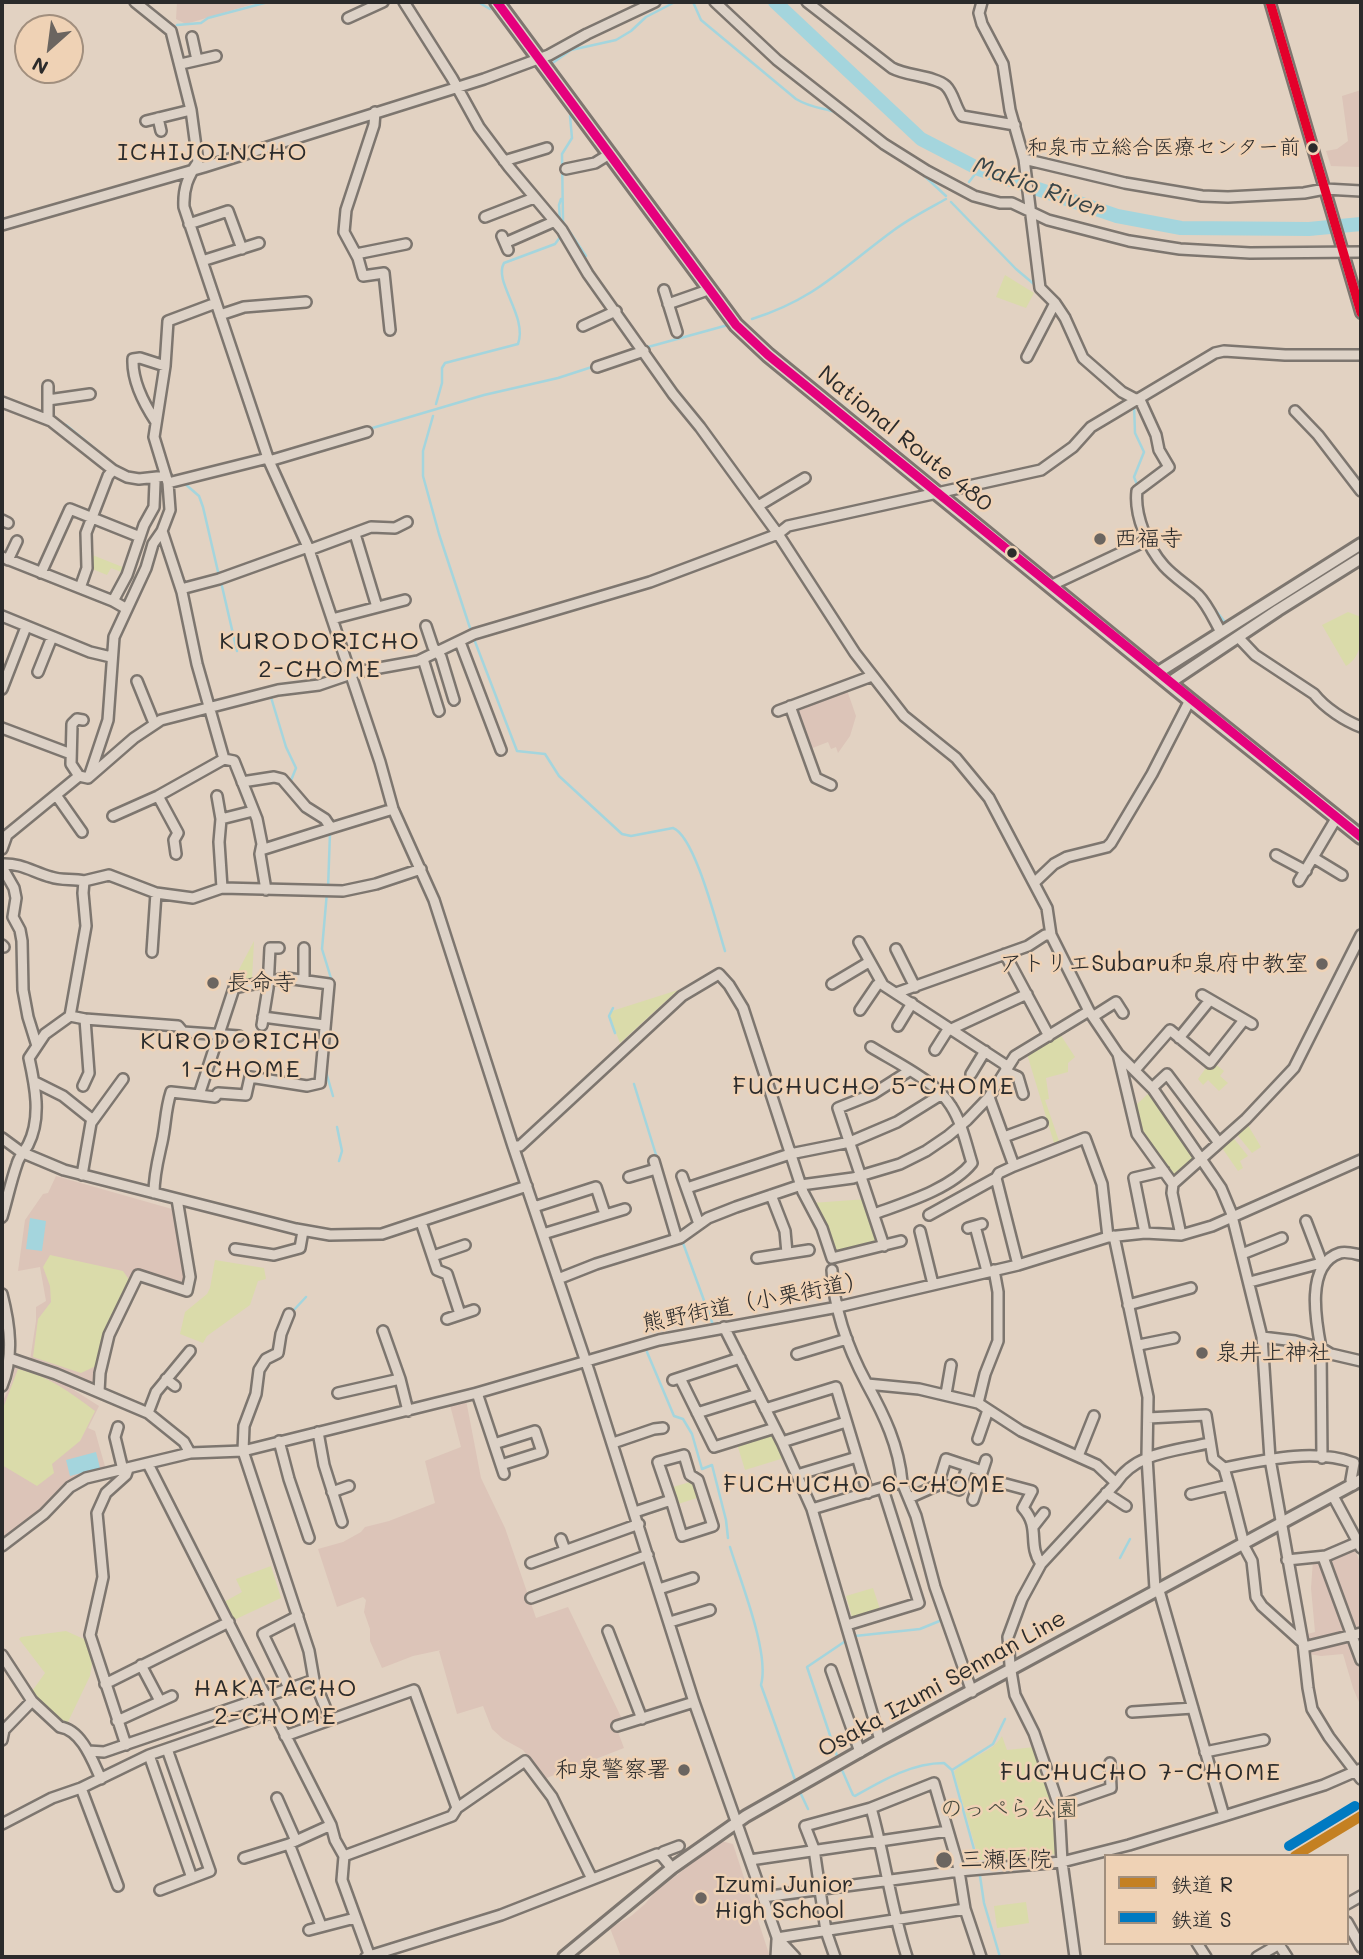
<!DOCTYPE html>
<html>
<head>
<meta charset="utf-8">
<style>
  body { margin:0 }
  #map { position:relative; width:1363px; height:1959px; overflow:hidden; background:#e2d2c2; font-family:Mali,"Klee One",sans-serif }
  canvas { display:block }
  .frame { position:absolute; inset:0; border:4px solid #2b2b2b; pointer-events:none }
  .legend { position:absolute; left:1104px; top:1854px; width:245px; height:91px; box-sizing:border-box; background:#efd2b5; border:2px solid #a18f7e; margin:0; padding:9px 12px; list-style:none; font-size:21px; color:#2b2b2b }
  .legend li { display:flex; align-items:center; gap:14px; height:35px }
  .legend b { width:35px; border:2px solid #a18f7e }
  .north { position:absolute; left:14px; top:14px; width:70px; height:70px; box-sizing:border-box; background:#efd2b5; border:2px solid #a18f7e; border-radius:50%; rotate:208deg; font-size:19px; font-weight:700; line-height:28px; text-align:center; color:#2b2b2b }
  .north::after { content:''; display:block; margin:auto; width:24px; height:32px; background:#6b6560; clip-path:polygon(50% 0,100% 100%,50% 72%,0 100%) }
</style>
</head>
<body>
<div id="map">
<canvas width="1363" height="1959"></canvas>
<div class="frame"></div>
<ul class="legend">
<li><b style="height:9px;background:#c48022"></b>鉄道 R</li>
<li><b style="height:9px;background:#007ac2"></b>鉄道 S</li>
</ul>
<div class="north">N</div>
</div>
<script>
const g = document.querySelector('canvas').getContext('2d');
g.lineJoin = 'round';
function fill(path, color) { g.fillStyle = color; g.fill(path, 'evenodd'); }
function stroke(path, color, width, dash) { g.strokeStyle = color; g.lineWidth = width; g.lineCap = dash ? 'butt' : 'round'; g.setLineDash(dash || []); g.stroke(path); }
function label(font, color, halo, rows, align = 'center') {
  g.font = font + ' Mali,"Klee One",sans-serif'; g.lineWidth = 5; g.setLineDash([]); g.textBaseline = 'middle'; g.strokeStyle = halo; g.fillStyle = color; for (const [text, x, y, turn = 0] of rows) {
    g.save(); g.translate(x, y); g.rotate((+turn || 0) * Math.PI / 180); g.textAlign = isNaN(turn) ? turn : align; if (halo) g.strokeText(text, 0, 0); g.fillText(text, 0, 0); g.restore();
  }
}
fill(new Path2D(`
  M177 2H260L186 24 176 19Z
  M1361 90V167L1331 166 1326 151 1337 149 1348 141 1342 96Z
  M847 690 856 716 850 736 838 753 836 747 831 749 828 742 810 749 797 712 798 708Z
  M56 1176 172 1209 187 1276 186 1284 182 1286 137 1273 111 1319 94 1385 30 1360 36 1321V1307L46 1301 40 1267 18 1271 25 1220 43 1194 48 1193Z
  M15 1363 55 1378 99 1406 88 1428 95 1431 106 1470 57 1499 2 1542V1403L12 1381Z
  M466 1400 481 1478 505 1528 536 1618 568 1607 623 1721 615 1724 624 1748 544 1779 523 1750 503 1739 492 1729 483 1706 457 1714 439 1651 441 1650 413 1656 382 1668 370 1641V1629L364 1612 366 1600 363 1597 337 1607 318 1549 343 1542 361 1532 365 1527 389 1521 435 1503 425 1461 461 1447 450 1405Z
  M1352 1549 1355 1550 1361 1565V1707L1353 1688 1343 1654 1321 1656 1309 1654 1304 1635 1315 1632 1311 1588 1313 1560 1327 1559Z
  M721 1841 733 1844 770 1957H621L610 1928 631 1916 645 1904 655 1892Z`), '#dcc4b8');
fill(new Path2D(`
  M1005 275 1034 293 1026 308 996 297Z
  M90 554 125 568 124 573 111 568 107 575 90 568Z
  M1348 612 1361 617C1361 637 1363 656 1346 666L1322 625Z
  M254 941 252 979 240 982 235 977Z
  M678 990 620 1043 609 1016 612 1011Z
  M1060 1034 1075 1057 1068 1063V1072L1046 1078 1049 1099 1045 1100 1059 1141 1054 1143 1027 1054Z
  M1214 1063 1224 1071 1220 1076 1228 1083 1219 1091 1208 1080 1203 1085 1198 1079 1208 1065Z
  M1151 1091 1199 1158 1173 1177 1141 1134 1135 1106Z
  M1246 1122 1261 1147 1252 1153 1235 1132Z
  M1231 1135 1248 1156 1240 1161 1243 1168 1238 1171 1220 1145Z
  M867 1199 882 1244 838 1254 829 1230 812 1203Z
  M50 1255 123 1271 130 1281 110 1319 96 1366 81 1373 33 1357 38 1319 51 1302 50 1286 43 1267Z
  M215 1260 264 1268 266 1279 258 1281 250 1305 207 1336 203 1343 180 1334 185 1312 207 1294 210 1288Z
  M18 1369C48 1376 70 1392 95 1411L80 1441 52 1464 54 1473 37 1486 2 1465V1411Z
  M770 1434 773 1435 784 1458 745 1470 737 1444Z
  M693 1481 695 1483 700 1497 675 1505 670 1488Z
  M271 1566 281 1598 234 1620 224 1602 242 1592 236 1579Z
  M873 1588 880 1609 879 1612 853 1620 846 1596Z
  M66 1631 86 1640 92 1664 90 1676 67 1724 62 1725 30 1694 45 1673 19 1639 21 1637Z
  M1002 1736 1007 1750 1035 1747 1054 1806 1059 1854 979 1860 954 1772C967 1756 991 1755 1002 1736Z
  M1026 1902 1029 1923 997 1928 994 1906Z`), '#dadbaa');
fill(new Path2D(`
  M30 1218 46 1221 42 1251 26 1249Z
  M96 1452 100 1468 70 1476 66 1460Z`), '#a4d5dd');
stroke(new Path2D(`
  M478 2 490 9
  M693 2 701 20 796 99C813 109 822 107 838 113
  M177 25 201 23 208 18 268 2
  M554 62 571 50 616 40 631 31 646 17 675 2
  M570 116 572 138 562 154 563 222 586 256
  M918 170 946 196
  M969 182 979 169
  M951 202 1016 269 1035 285
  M560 221 559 205 561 199
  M752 319C816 299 842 268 894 230 910 218 928 209 946 199
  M648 347 728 325
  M436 404 442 383V368L445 363 518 344C528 316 493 282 504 263L555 244 561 236
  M1134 404 1135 433 1144 452 1134 477 1138 487
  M433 416 423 451V476L439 534 471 631
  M66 425 116 466
  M369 429 484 395 558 378 595 366
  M184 483 199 496 203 507 219 576
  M221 582 237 651
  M1210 603 1224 621
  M474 639 517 751 545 754 559 776 622 834 631 836 673 828C695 836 717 926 725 951
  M270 694 286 747 296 768 290 783
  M210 762 219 756
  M328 889 330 833
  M327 892 322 949 334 988 331 1006
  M613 1008 609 1016 615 1033
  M327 1054 326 1072 333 1096
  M634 1084 657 1158
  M337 1127 342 1151 339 1161
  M683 1243 713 1325
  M292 1312 306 1297
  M647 1352 674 1416 683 1419 692 1434 702 1469 712 1465 726 1520 728 1538
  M730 1547C740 1580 770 1653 761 1685L795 1780
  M1120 1558 1130 1539
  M855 1636 920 1629 942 1620V1616
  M837 1756 807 1667 847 1640
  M842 1770 853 1795 855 1796C883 1780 912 1763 944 1763L952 1770 977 1860
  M952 1770 993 1744 1005 1719
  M800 1792 808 1809
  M980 1876 984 1903 1000 1957`), '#a4d5dd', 2.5);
stroke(new Path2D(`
  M775 2 921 139 979 169 1117 216 1181 228 1309 229 1361 224`), '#a4d5dd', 14);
const minor = new Path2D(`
  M135 2 171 31 191 110 198 162C188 177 183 188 184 207L269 461 308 547 380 762 393 809 434 900 513 1146 589 1371 694 1702 784 1957
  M404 2 452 78 479 127 509 167 562 230 588 274 673 394 700 427 778 534 855 653 904 716 956 758 989 798 1047 908 1051 935 1089 1011 1118 1054 1153 1089 1221 1188 1231 1212 1262 1337 1270 1459 1303 1643 1308 1688 1312 1709 1329 1737 1361 1779
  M715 2 777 60 884 144 927 171 974 196 1000 203H1012L1048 220 1129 241 1180 249 1250 253 1361 252
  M807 2 892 68C907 76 935 76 946 86 954 94 955 107 962 116L1015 125
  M982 2 979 13 982 24 1003 64 1010 110 1024 159 1040 288 1055 303 1065 318 1083 358 1122 392 1141 402 1156 435 1159 450 1169 467 1137 491C1134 515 1148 548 1164 566 1174 577 1187 585 1198 595 1208 605 1214 620 1221 632
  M1270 2 1361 313
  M348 18 383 2
  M192 37 197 60
  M181 64 216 56
  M375 112 374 125 346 210 344 232 358 258 363 276 384 273 390 330
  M158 118 161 131
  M146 121 191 110
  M1024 159 1125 183 1202 196 1228 197 1304 193 1325 189 1361 191
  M504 161 547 148
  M566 169 595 163 608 155
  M485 217 534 198
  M189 224 228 211 242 249
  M2 225 204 167 484 79 549 55 587 34 655 2
  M502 236 508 250
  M505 243 553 222
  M356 254 406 244
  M202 261 259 243
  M664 290 677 332
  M668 304 708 290
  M220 315 244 307 306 302
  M583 326 616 311
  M1027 357 1055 303
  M597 367 644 351
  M48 386V419
  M48 400 90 394
  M2 402 51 421 113 470 127 477 139 479 166 476
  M1295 411 1318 435 1361 491
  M156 422C144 404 132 381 133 359L140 358 165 366
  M269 461 367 432
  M168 483 268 458
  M758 506 805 478
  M2 520 8 523
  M355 534 377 607
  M309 550 371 527 395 528 407 522
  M2 557 113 601 127 609
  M8 560 17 541
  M41 573 70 509 140 537
  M1052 585 1148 540
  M80 588 87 568 86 533 108 476 113 470
  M181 589 219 579 308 547
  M113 601 127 575 144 525 154 507 155 482
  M2 616 90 652 111 657
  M332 619 405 600
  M426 626 433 647 441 657 454 700
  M1238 637 1255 655 1314 694C1325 708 1345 721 1361 727
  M460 642 501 750
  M423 659 439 711
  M38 672 52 637
  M137 681 154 723
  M2 689 26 627
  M790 706 816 778 831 785
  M778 711 872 676
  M2 728 71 754
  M224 759 234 761 257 819 262 844 260 854 266 890
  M79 776 71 764 72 724 77 719 83 720
  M89 777 108 720 114 637 146 568 153 544 162 531 170 510 168 483 154 437 165 366 168 321 216 303
  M88 778 134 738 161 720 278 690 319 685 357 672 418 661 474 634 650 582 778 534 788 526 797 524 1041 470 1073 447 1091 427 1215 353 1224 351 1285 355H1361
  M242 782 274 777 282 779 306 807 325 819 331 828 393 809
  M56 795 82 832
  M158 796 178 833 174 840 176 854
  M217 796 221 819 253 811
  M113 816 158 796 224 759 197 664 182 592 162 531
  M221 819 219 842 222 888
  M2 849 7 835 79 776 88 778
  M261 850 331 828
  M1276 855 1306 871
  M1314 858 1342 875
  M2 864C21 863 33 872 51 877 62 881 73 878 84 881
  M2 867 14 888 16 898 13 917 20 930 22 941 23 990 28 1017 37 1046
  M1299 881 1337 817
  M1034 883 1054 864 1067 857 1107 847 1111 843 1152 774 1190 700
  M859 942 883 985 1004 1064 1009 1073 1018 1077 1023 1094
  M2 945 4 947
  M896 949 915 987
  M152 952 156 893
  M1005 954 1049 1036
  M304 980V948
  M832 984 869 962
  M896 993 1028 946 1045 935H1051
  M1202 995 1252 1024
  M860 1010 877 985 881 982
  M1089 1011 1015 1056 989 1097 1014 1166 1085 1138 1102 1184 1108 1237
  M70 1016 85 1019 178 1026 183 1032 239 1036
  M1094 1016 1116 1002 1123 1013
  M263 1017 324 1025
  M262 1025 268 988 270 948H279
  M898 1026 912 1003
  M1179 1038 1210 1000
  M871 1047C895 1062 936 1081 951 1106 962 1123 966 1144 972 1163 951 1189 904 1203 874 1214
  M935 1050 947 1031 1027 994
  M1118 1054 1137 1134 1173 1184 1172 1193 1181 1235
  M1135 1070 1170 1030 1210 1063 1244 1020
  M971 1074 985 1051
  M35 1082 63 1096 93 1120
  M83 1086 89 1073 85 1019
  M1152 1088 1167 1074 1219 1143
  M199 1095 215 1097 218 1093 246 1095 250 1077 307 1086 320 1083 329 984 286 978 234 988
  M1004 1137 1042 1123
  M2 1138 21 1152 64 1170 296 1229 330 1235 382 1234 527 1186
  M513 1146H520L682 996 719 974 729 985 743 1008 803 1192 822 1228 832 1258 901 1241
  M654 1161 677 1239
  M1014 1166 999 1173 996 1178 1018 1265
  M82 1175 91 1123 123 1079
  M682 1176 699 1224
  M629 1177 656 1169
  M1173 1184 1246 1119 1294 1068 1361 935
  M687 1188 790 1154 850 1142 897 1122 942 1094
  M154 1193C154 1174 158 1160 162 1142 166 1124 165 1111 171 1092L199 1095 237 979
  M771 1195 785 1231 787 1253
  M534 1207 596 1187 605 1214
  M929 1215 996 1178
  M2 1217C7 1200 11 1181 17 1164 19 1156 24 1152 28 1145 42 1118 35 1085 29 1058L45 1034 70 1016 86 926 83 893 84 881 109 875 156 893 193 898 222 888 343 891 376 884 421 869
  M1306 1221 1322 1263
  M421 1222 437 1270 447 1274 460 1314
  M975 1226 987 1271
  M968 1228 982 1224
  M920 1231 933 1284
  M1145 1233 1134 1178 1164 1171
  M543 1234 625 1209
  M1114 1236 1148 1397 1147 1457 1155 1589 1160 1594 1224 1816
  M884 1246 838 1108 873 1094 909 1071
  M235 1249 274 1255 300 1248 303 1231
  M1242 1254 1282 1238
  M1361 1255C1355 1254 1346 1251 1340 1253 1305 1264 1316 1322 1321 1348L1331 1354 1361 1361
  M433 1256 465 1245
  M757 1258 809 1250
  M832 1270C834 1310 848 1349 867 1384L919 1389 978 1403 1021 1431 1097 1465 1116 1483
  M558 1279 596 1264 680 1238 708 1218 736 1207 801 1185 853 1178 900 1164 926 1151 948 1136 967 1120 989 1097
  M1250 1282 1325 1262
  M2 1294C10 1325 14 1357 2 1386
  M1128 1305 1191 1288
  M289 1314 281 1334 278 1353 266 1359 259 1370 256 1394 244 1426 243 1451 309 1651 314 1680 330 1719
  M447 1319 474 1310
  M724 1327 782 1442 812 1509 880 1740
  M383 1331 400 1379 408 1411
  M1262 1337 1295 1341 1321 1348 1322 1458
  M1139 1345 1174 1338
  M797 1354 847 1339
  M9 1358 56 1374 148 1413 184 1442 190 1453
  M680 1378 714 1447 775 1428
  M166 1379 175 1386
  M673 1380 740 1358
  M99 1392 100 1373 109 1335 138 1275 187 1291 190 1277 177 1199
  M338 1393 400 1379
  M477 1393 504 1474
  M946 1394 951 1365
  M978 1403 985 1374 998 1341V1292L994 1270
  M765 1409 836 1387 868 1493
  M148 1413 156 1392 190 1351
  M697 1413 758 1394
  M1148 1418 1206 1415 1213 1459 1224 1468 1229 1485 1245 1548 1252 1561 1256 1597 1262 1606 1303 1643
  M118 1427 115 1437 123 1470
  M318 1432 324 1465 342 1522
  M978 1439 988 1410
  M279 1441 289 1479 309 1538
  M782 1442 846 1422
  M613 1443 654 1429 663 1428
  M494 1444 535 1431 542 1452 501 1465
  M1078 1456 1094 1416
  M148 1464 331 1825 335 1840 344 1856 342 1880 370 1957
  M1224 1468C1264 1460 1315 1448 1354 1463L1351 1480 1353 1485
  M797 1475 857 1457
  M902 1482 916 1516 935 1587 972 1692
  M939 1483 959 1490 968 1466
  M1002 1483 1032 1491 1023 1508C1041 1528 1027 1544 1041 1564
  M332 1492 349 1486
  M1106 1493 1126 1506
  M1191 1494 1229 1485
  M1333 1496 1361 1548
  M909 1498 938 1485 946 1459 982 1471
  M973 1500 986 1460
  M812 1509 902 1482C899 1446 884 1415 867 1384
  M635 1512 671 1500 682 1536 713 1526 698 1480 690 1475 684 1455 658 1462 671 1500
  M1033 1527 1044 1513
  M561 1539 565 1550
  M2 1546 44 1514 70 1487 86 1478 190 1453 243 1451 477 1393 659 1340 838 1307 1018 1265 1108 1237 1145 1233 1181 1235 1212 1226 1361 1160
  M1323 1557 1361 1660
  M1287 1560 1326 1556 1361 1541
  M531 1563 639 1524
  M659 1589 693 1578
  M531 1598 648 1555
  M670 1622 710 1610
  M847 1625 919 1603 883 1489
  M608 1631 642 1719
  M1304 1647 1361 1633
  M2 1655 32 1701 60 1727C82 1730 93 1762 101 1779
  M141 1665 160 1701
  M831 1670 860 1752
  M105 1684 229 1622
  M289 1688 263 1634 298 1616
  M1132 1712 1193 1708
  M117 1721 172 1696
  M617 1726 694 1702
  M285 1736 414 1690 457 1808 525 1761 552 1797 592 1879
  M2 1740 4 1730 32 1701
  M126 1745 90 1635 103 1577 97 1513 106 1493 126 1475 128 1469
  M88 1751 104 1752 314 1680
  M1205 1752 1264 1740
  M149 1755 192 1878
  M81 1788 118 1886
  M277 1798 296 1841
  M1059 1806 1111 1788 1110 1763
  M2 1824 52 1798 81 1788 149 1755 274 1712
  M289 1844 320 1923
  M344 1856 452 1816 457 1808
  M662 1856 663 1852 679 1846
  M244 1858 289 1844 331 1825
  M750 1860 948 1831
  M160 1890 210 1871 167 1749
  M763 1897 959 1871 1062 1862 1129 1845 1224 1816 1324 1785 1361 1769
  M1347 1904 1361 1896
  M1347 1922 1361 1947
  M309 1930 355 1918
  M777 1938 965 1909
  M781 1942 795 1957
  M1197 1943 1206 1957
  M1278 1943 1287 1957
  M366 1957 501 1915 657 1854 662 1856 672 1868
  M776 1957 777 1940
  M835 1957 826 1931 814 1849 805 1826 871 1808
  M907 1957C891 1908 885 1857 871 1808L934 1783 958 1865 965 1909 981 1957
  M1075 1957 1062 1862 1059 1806 1034 1733 1015 1695 1010 1665 1008 1637 1022 1599 1041 1564 1116 1483C1136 1452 1176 1451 1209 1443
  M1257 1957 1281 1943`);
const major = new Path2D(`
  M1157 673 1361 544
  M1169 683 1278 610 1361 558
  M564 1957 672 1868 746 1816 880 1740 1361 1480`);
const highway = new Path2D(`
  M497 2 736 325 768 355 1190 700 1361 837`);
stroke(minor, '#7d766f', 14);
stroke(major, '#7d766f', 16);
stroke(highway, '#7d766f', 18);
stroke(minor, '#ddd2c7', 9);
stroke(major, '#ddd2c7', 10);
stroke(highway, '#ddd2c7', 12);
stroke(new Path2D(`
  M497 2 736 325 768 355 1361 837`), '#e5007d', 9);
stroke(new Path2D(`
  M1270 2 1361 313`), '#e4002b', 9);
stroke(new Path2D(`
  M1295 1856 1361 1816`), '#c48022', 10);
stroke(new Path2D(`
  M1289 1846 1355 1806`), '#007ac2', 10);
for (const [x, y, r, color] of [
  [1313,148,6,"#2b2b2b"],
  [1100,539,7,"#6b6560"],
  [1012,553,6,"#2b2b2b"],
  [1322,964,7,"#6b6560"],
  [213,983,7,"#6b6560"],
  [1202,1353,7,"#6b6560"],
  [684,1770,7,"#6b6560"],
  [944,1860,9,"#6b6560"],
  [701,1898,7,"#6b6560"]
]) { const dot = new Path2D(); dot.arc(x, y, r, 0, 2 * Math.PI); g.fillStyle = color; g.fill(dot); stroke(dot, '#efd2b5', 2.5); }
label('21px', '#2b2b2b', '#efd2b5', [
  ["和泉市立総合医療センター前",1300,148]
], 'right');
label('23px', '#2b2b2b', '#efd2b5', [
  ["National Route 480",905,439,39],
  ["熊野街道（小栗街道）",755,1302,-11],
  ["Osaka Izumi Sennan Line",942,1684,-29]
]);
label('23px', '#2b2b2b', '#efd2b5', [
  ["西福寺",1114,539],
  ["アトリエSubaru和泉府中教室",1308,964,"right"],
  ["長命寺",227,983],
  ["泉井上神社",1216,1353],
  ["和泉警察署",670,1770,"right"],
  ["三瀬医院",960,1860],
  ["Izumi Junior",715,1885],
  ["High School",715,1911]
], 'left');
label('23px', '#44473b', '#efd2b5', [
  ["のっぺら公園",1009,1809]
]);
g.letterSpacing = '2px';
label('24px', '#2b2b2b', '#efd2b5', [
  ["ICHIJOINCHO",213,153],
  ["KURODORICHO",320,642],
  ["2-CHOME",320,670],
  ["KURODORICHO",241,1042],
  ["1-CHOME",241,1070],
  ["FUCHUCHO 5-CHOME",874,1087],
  ["FUCHUCHO 6-CHOME",865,1485],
  ["HAKATACHO",276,1689],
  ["2-CHOME",276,1717],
  ["FUCHUCHO 7-CHOME",1141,1773]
]);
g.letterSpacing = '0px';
label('italic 24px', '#394548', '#efd2b5', [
  ["Makio River",1039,188,20]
]);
</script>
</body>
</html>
